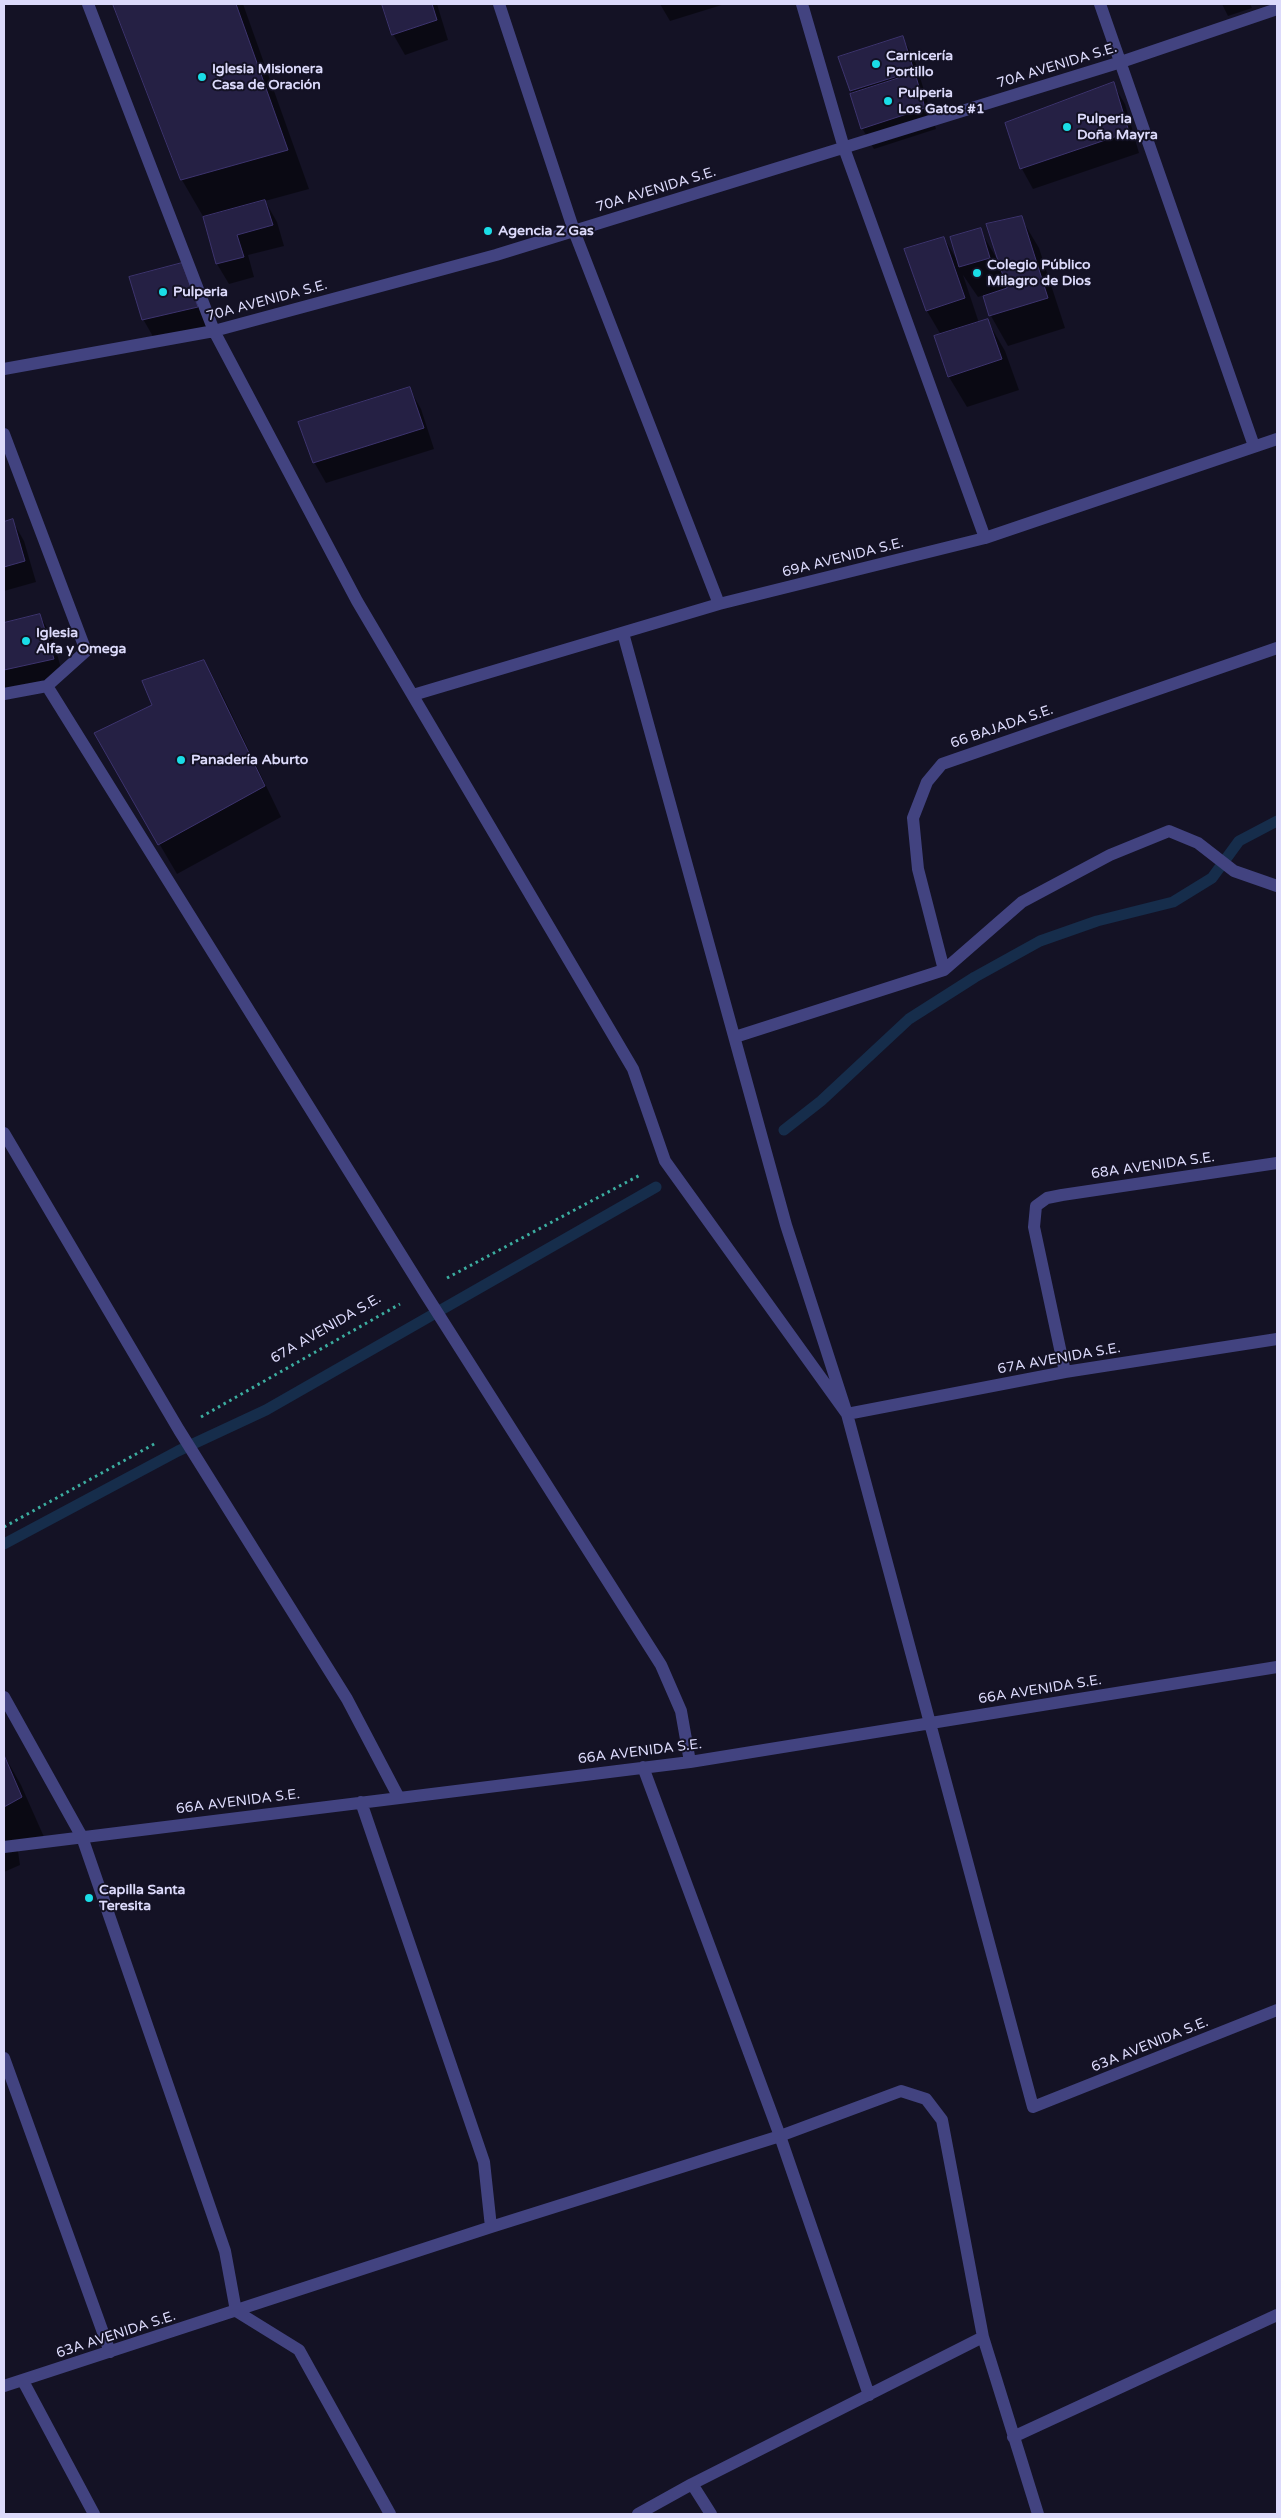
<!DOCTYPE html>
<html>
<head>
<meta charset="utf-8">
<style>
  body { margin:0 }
  #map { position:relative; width:1281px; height:2518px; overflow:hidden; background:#141225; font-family:"Varela Round",sans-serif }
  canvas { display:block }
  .frame { position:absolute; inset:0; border:5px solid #dcdafb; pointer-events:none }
</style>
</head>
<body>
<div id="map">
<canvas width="1281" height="2518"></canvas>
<div class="frame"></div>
</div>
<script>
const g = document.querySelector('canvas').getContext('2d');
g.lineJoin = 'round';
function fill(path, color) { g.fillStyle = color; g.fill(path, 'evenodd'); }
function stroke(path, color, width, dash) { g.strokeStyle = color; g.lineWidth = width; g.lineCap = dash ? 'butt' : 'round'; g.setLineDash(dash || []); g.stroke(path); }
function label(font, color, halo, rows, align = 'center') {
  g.font = font + ' "Varela Round",sans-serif'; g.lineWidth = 4; g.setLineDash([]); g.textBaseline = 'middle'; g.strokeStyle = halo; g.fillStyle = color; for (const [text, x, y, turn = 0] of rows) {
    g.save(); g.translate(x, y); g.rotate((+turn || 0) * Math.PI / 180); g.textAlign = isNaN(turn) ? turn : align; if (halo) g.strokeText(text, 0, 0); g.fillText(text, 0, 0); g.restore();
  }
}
fill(new Path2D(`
  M114 4H243L309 189 265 201 277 222 284 246 248 255 254 277 229 284 217 264 204 218 182 180Z
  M383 4H437L448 40 405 55 393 34Z
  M660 4H725L670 21Z
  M1222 4H1250L1252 8 1228 16Z
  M902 37 914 58 936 129 874 149 862 128 840 57Z
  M1113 84 1125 104 1139 153 1033 189 1022 169 1007 124Z
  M1021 218 1039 248 1065 328 1008 346 991 316 984 295 978 297 963 275 979 323 987 320 1005 351 1019 390 967 407 949 377 936 337 941 335 927 311 906 249 944 238 958 262 980 230 997 259Z
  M181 265 209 328 155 340 143 319Z
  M409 388 421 409 434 449 326 483 314 462Z
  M12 520 24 541 36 582 4 591V523Z
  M40 616 52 636 64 679 4 693V624Z
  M203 662 221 692 281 817 177 874 95 734 154 705Z
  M4 1755 21 1785 44 1837 18 1851 20 1865 4 1872Z`), '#0007');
stroke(new Path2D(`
  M784 1130 821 1101 909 1019 975 977 1040 941 1097 921 1173 902 1212 878 1239 841 1277 821
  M4 1544 178 1451 266 1410 656 1187`), '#162d4b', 11);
const building = new Path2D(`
  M113 4H236L288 150 181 180Z
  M382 4H432L437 20 392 35Z
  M903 36 914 71 850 91 838 57Z
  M915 73 925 108 861 129 850 94Z
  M1114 82 1129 132 1020 169 1005 123Z
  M265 200 273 225 237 235 244 257 216 264 203 217Z
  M1022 216 1048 298 989 316 983 296 1007 288 986 224Z
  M981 228 990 258 959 267 950 237Z
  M944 237 965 298 926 311 904 249Z
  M182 263 198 307 142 320 129 277Z
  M988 319 1002 359 948 377 934 336Z
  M410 387 424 428 313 463 298 422Z
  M13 519 25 561 4 567V522Z
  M40 614 54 659 4 670V623Z
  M204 660 265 786 158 845 94 733 152 705 142 681Z
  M4 1755 22 1797 4 1807Z`);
fill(building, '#252044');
stroke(building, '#3d346e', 1);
stroke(new Path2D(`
  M447 1278 642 1174
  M201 1417 400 1304
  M4 1527 156 1443`), '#3cada0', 3, [2.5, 4]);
stroke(new Path2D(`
  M88 4 214 331 357 601 633 1069 665 1161 847 1414 1065 1372 1277 1339
  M499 4 574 231 719 604
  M802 4 844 148 985 538
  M1100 4 1254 446
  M4 369 214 331 496 255 1121 62 1277 9
  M4 434 86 651 47 686
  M623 633 786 1225 847 1414 1033 2107 1277 2010
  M47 686 423 1290 661 1665 681 1711 690 1762
  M4 694 47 686
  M413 695 719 604 985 538 1277 439
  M944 970 918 869 913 818 927 782 942 764 1277 648
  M735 1037 944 970 1022 902 1110 855 1169 831 1198 843 1234 871 1277 886
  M4 1133 179 1430 347 1699 398 1796
  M1065 1372 1034 1227 1036 1206 1047 1198 1062 1195 1277 1163
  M4 1697 82 1837 225 2251 236 2311 299 2350 390 2514
  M643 1767 780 2136 869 2395
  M361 1802 484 2162 491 2227
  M4 1847 690 1762 1277 1667
  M4 2058 110 2352
  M23 2381 94 2514
  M4 2386 491 2227 780 2136 901 2091 926 2099 942 2120 983 2337 1038 2514
  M1013 2437 1277 2315
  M692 2484 711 2514
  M638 2514 692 2484 983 2337`), '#424380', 12);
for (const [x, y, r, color] of [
  [876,64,5,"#1adde7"],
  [202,77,5,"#1adde7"],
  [888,101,5,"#1adde7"],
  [1067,127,5,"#1adde7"],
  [488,231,5,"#1adde7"],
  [977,273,5,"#1adde7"],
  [163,292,5,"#1adde7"],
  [26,641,5,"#1adde7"],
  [181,760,5,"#1adde7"],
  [89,1898,5,"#1adde7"]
]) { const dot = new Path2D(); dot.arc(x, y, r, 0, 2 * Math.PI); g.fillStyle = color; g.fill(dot); stroke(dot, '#141225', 2); }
label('bold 14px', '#dcdafb', '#141225', [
  ["Carnicería",886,56],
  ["Portillo",886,72],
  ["Iglesia Misionera",212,69],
  ["Casa de Oración",212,85],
  ["Pulperia",898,93],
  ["Los Gatos #1",898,109],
  ["Pulperia",1077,119],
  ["Doña Mayra",1077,135],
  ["Agencia Z Gas",498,231],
  ["Colegio Público",987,265],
  ["Milagro de Dios",987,281],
  ["Pulperia",173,292],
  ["Iglesia",36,633],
  ["Alfa y Omega",36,649],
  ["Panadería Aburto",191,760],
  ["Capilla Santa",99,1890],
  ["Teresita",99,1906]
], 'left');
label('14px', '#dcdafb', '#141225', [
  ["70A AVENIDA S.E.",1057,66,-17],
  ["70A AVENIDA S.E.",656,190,-17],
  ["70A AVENIDA S.E.",267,301,-15],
  ["69A AVENIDA S.E.",843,558,-14],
  ["66 BAJADA S.E.",1002,727,-19],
  ["68A AVENIDA S.E.",1153,1166,-8],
  ["67A AVENIDA S.E.",326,1329,-30],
  ["67A AVENIDA S.E.",1059,1359,-10],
  ["66A AVENIDA S.E.",1040,1690,-9],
  ["66A AVENIDA S.E.",640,1752,-7],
  ["66A AVENIDA S.E.",238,1802,-7],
  ["63A AVENIDA S.E.",1150,2045,-22],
  ["63A AVENIDA S.E.",116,2335,-18]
]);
</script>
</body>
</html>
